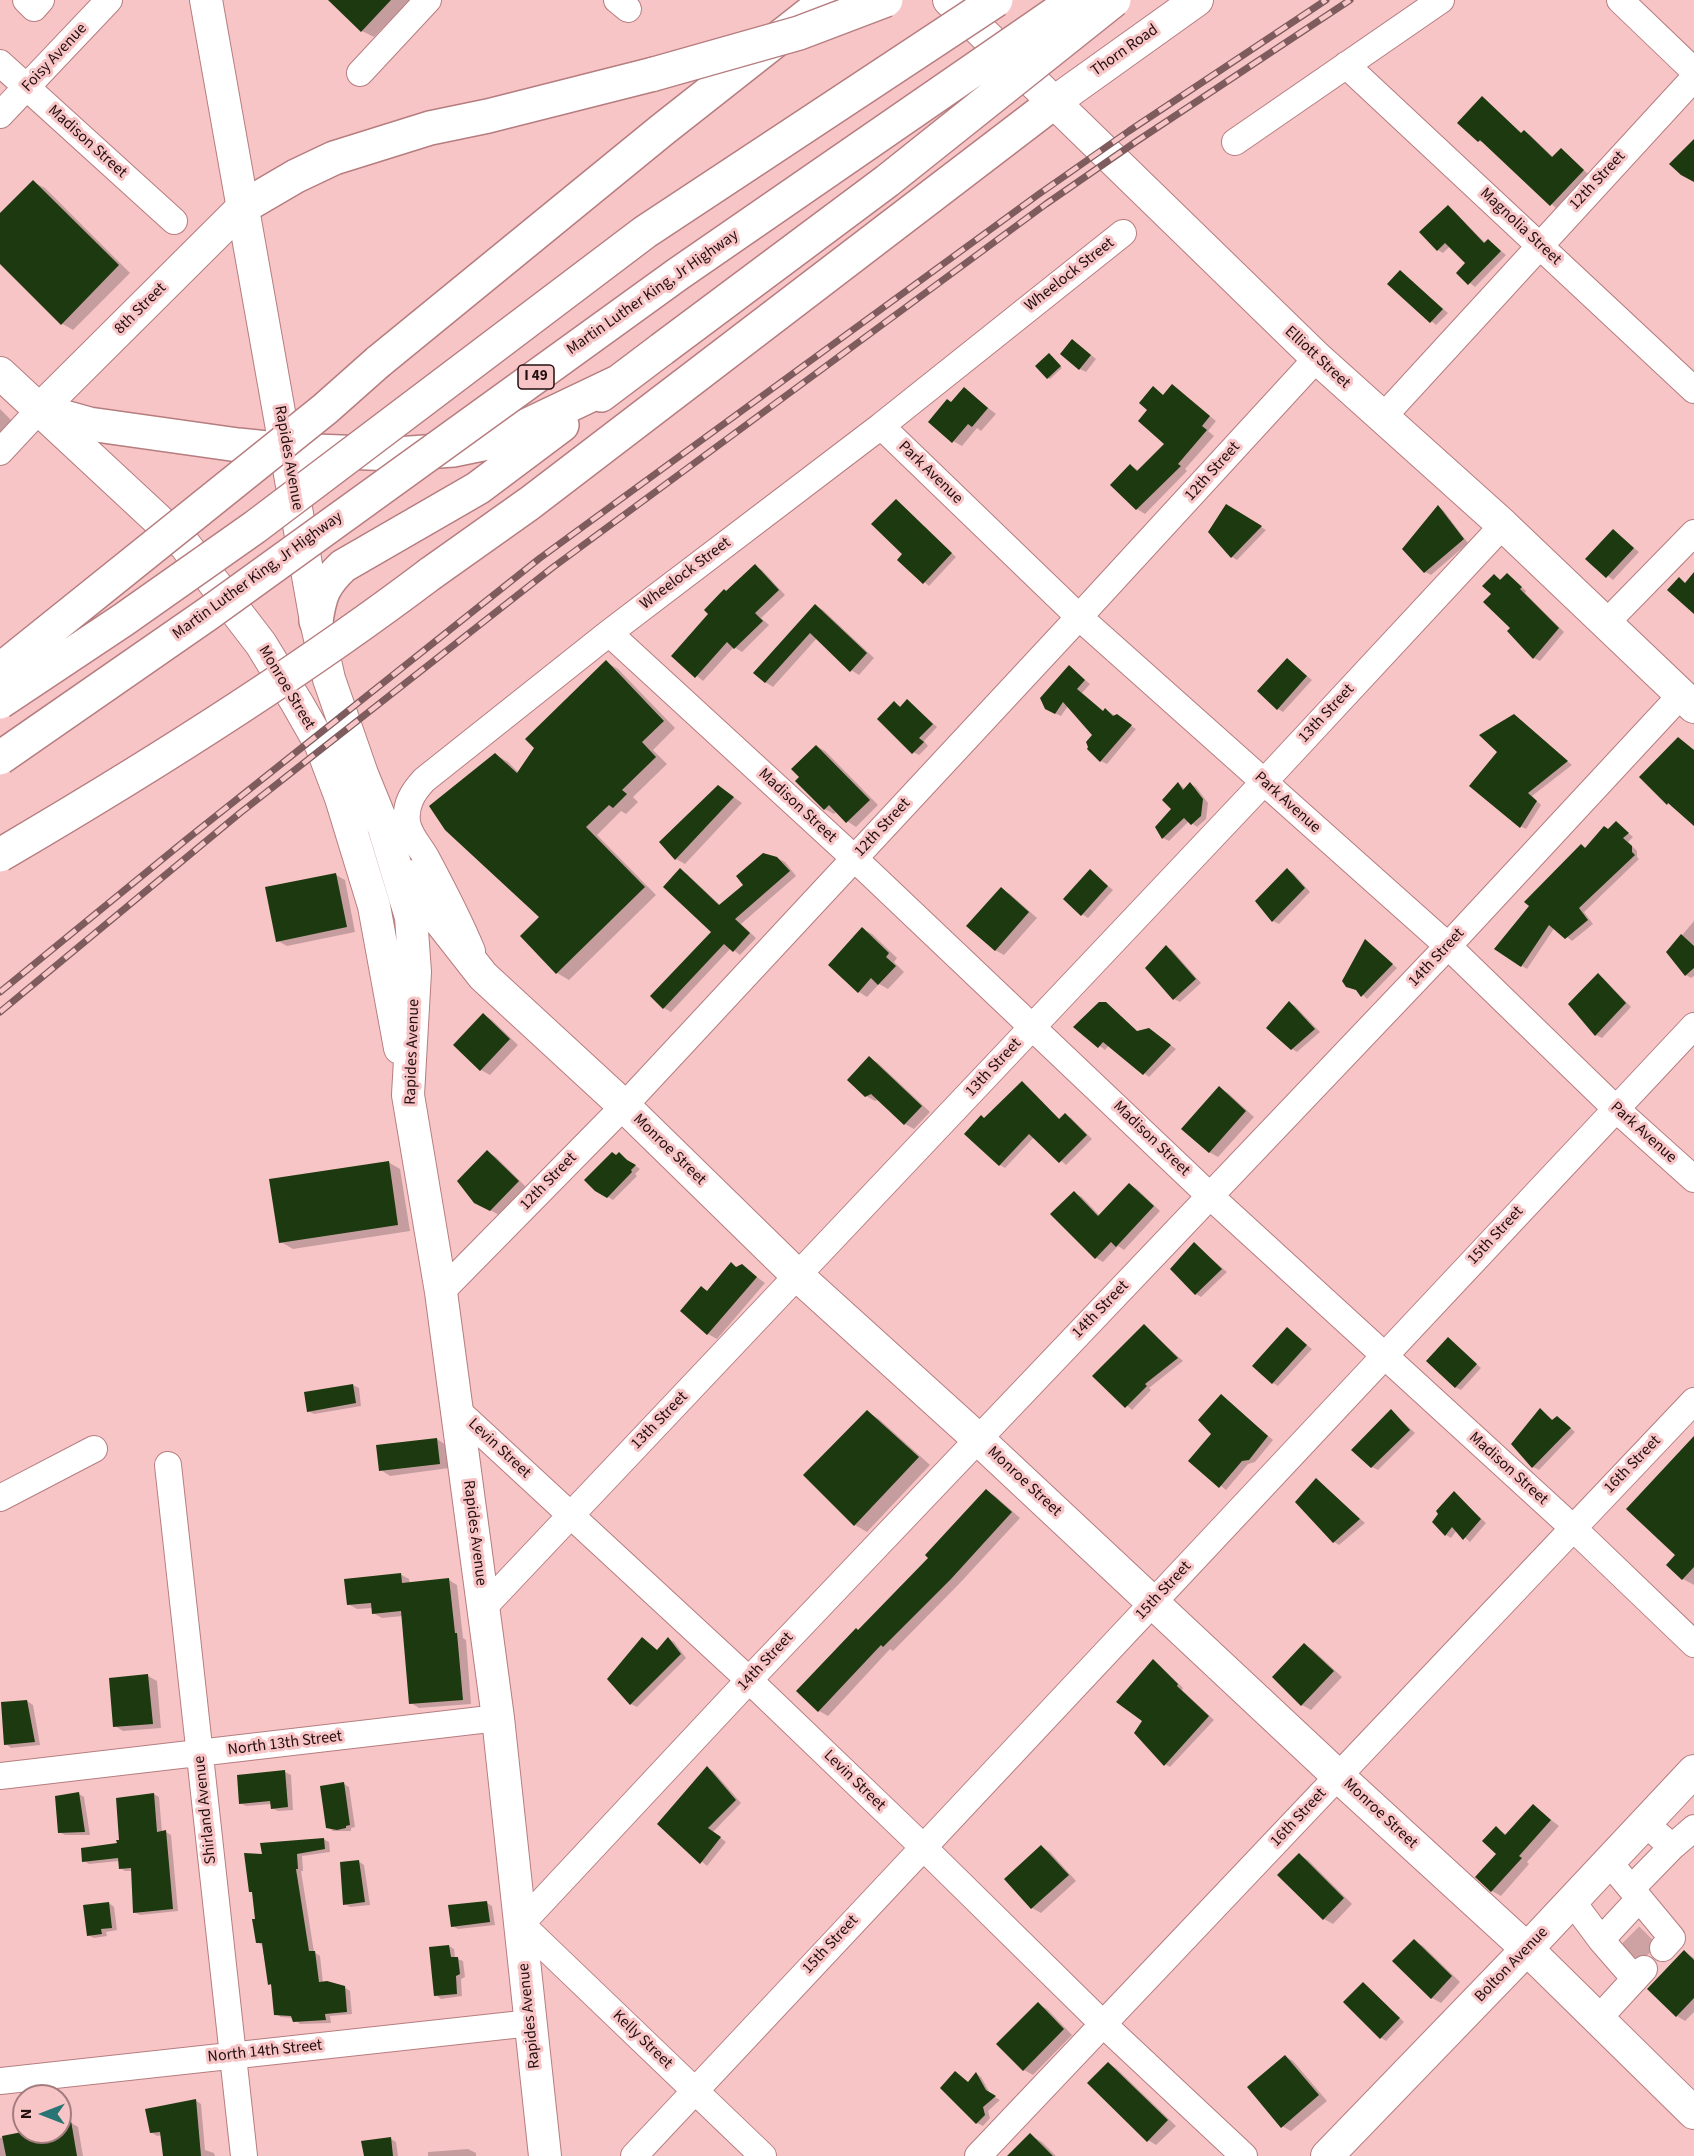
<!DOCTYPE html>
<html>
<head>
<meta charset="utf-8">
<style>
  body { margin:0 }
  #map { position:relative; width:1694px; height:2156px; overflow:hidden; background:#f8c5c7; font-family:"Source Sans 3",sans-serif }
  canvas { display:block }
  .north { position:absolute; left:12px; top:2084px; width:60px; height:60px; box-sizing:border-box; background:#f8c5c7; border:2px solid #a37c7e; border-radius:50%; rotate:270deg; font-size:16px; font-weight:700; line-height:24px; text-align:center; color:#240f10 }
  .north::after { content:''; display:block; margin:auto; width:21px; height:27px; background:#297475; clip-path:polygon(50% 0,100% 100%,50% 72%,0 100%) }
</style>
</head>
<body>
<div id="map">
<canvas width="1694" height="2156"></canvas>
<div class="north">N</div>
</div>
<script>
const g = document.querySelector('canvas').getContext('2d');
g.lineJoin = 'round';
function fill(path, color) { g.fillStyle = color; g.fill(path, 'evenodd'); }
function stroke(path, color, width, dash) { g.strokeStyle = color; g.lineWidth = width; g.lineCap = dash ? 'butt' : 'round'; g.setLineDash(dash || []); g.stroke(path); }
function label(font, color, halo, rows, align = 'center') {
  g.font = font + ' "Source Sans 3",sans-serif'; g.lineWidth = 6; g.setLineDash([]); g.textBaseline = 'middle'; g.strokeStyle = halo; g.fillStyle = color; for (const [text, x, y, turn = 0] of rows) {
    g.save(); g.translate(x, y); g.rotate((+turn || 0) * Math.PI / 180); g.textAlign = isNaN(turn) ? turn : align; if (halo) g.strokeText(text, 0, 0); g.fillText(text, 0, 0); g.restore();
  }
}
fill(new Path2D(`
  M330 0H410L374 37 362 31Z
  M1482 98 1522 134 1524 131 1530 135 1554 158 1566 153 1588 174 1556 208 1485 143 1479 141Z
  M33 182 45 188 130 273 73 330 61 323 0 262V215Z
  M1448 207 1453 210 1486 244 1489 241 1506 255 1475 287 1458 273 1467 263 1450 246 1443 253 1438 250Z
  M1400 272 1448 313 1436 325 1389 284Z
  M1078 344 1096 359 1086 372 1080 369Z
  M1052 356 1062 368 1050 379 1048 378Z
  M1173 386 1216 421 1208 431 1214 436 1185 469 1187 471 1145 514 1137 509 1112 485 1131 466 1138 470 1166 444 1149 410 1153 388 1164 396Z
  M964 389 996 414 981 431 977 428 962 446 953 441 952 404Z
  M0 409 17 426 0 444Z
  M896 501 956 557 929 586 899 560 904 554Z
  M1227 506 1266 530 1237 560 1232 557Z
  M1438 507 1443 510 1468 543 1431 575 1425 572Z
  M1613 531 1639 552 1613 580 1587 559Z
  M755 566 762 570 785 595 761 618 769 625 742 652 734 647 703 681 673 656 727 593Z
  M1508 575 1526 591 1525 593 1564 632 1540 661 1534 658 1509 631 1512 628 1493 595 1495 576 1502 580Z
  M816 606 823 610 874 658 859 675 851 670 817 638 773 687 765 682Z
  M1287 660 1312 680 1283 712 1278 709Z
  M606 662 618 669 675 728 653 750 667 764 633 797 638 802 626 814 621 811 597 835 656 895 569 980 557 973 522 936 541 917 496 755 508 762 519 773Z
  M1070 667 1090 684 1082 693 1104 712 1106 710 1136 729 1107 764 1101 761 1094 735 1068 706 1061 716 1052 712Z
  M908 701 937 727 924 741 928 746 919 755 913 752 894 703 901 707Z
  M1514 716 1572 765 1532 796 1541 805 1526 829 1520 826 1499 752Z
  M816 746 825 751 878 805 856 827 847 821 837 811 834 814 825 809 797 781Z
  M1179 784 1186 790 1190 784 1196 787 1208 803 1206 819 1197 827 1189 821 1169 841 1163 838 1156 827 1173 809Z
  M719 787 742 803 685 864 676 859Z
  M1616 823 1633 837 1628 842 1637 851V857L1639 859 1584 912 1593 924 1572 941 1555 927 1527 969 1522 966 1581 846 1586 848Z
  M777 858 785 862 796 876 741 924 756 938 740 955 731 948 671 1012 664 1008 652 996 713 932 680 870 687 874 721 906Z
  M1287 870 1293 873 1310 892 1279 924 1273 921 1257 901Z
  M1090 871 1113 890 1088 918 1082 914Z
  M336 875 345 880 355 932 287 946 278 941Z
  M1001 889 1010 894 1037 918 1004 955 995 950Z
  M1694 921V976L1691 978 1686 975 1668 952Z
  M863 929 872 934 897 958 894 962 904 972 888 989 879 984 867 997 859 992Z
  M1366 941 1397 968 1367 999 1359 991 1347 986Z
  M1167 947 1172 950 1201 983 1180 1002 1174 999 1147 968Z
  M1598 975 1603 978 1631 1007 1602 1038 1596 1035Z
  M1105 1003 1138 1032 1154 1033 1176 1049 1149 1077 1109 1045 1105 1050 1075 1027Z
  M1290 1003 1295 1006 1320 1032 1297 1052 1292 1049Z
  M484 1015 492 1020 518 1045 490 1075 481 1070Z
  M869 1058 878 1063 930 1112 914 1129 905 1124 879 1099 875 1101 866 1096Z
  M1022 1083 1027 1086 1060 1120 1065 1115 1071 1118 1092 1139 1066 1165 1034 1137 1005 1168 1000 1165 985 1119Z
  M1219 1088 1228 1093 1254 1117 1218 1157 1209 1152Z
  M487 1152 496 1157 526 1187 499 1215 475 1202Z
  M619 1154 640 1169 635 1174 637 1176 613 1200 596 1190Z
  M388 1162 400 1169 410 1231 293 1249 281 1242Z
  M1129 1184 1137 1189 1160 1211 1124 1250 1118 1246 1103 1262 1096 1258 1074 1193 1082 1197 1100 1216Z
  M1194 1244 1227 1272 1201 1297 1196 1294Z
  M731 1264 738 1268 742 1266 765 1283 717 1339 708 1334 701 1288 708 1291Z
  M1144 1326 1183 1361 1149 1388 1151 1390 1132 1410 1094 1376Z
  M1287 1329 1312 1349 1278 1386 1273 1383Z
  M1448 1339 1481 1368 1461 1390 1455 1387Z
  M353 1385 359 1388 361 1406 314 1414 308 1411Z
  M1222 1396 1273 1440 1255 1462 1248 1464 1226 1490 1190 1461 1214 1434Z
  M1540 1410 1554 1421 1558 1418 1563 1421 1575 1432 1539 1470 1533 1467 1513 1444Z
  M1391 1411 1415 1433 1378 1470 1372 1467Z
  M867 1412 879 1419 930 1465 867 1532 855 1525 805 1475Z
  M1694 1438V1585L1683 1579 1677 1555Z
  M437 1439 446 1445 449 1468 390 1476 381 1470Z
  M1317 1480 1365 1523 1339 1545 1334 1542Z
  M987 1491 995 1496 1020 1518 959 1584 893 1651 890 1649 828 1716 819 1711 859 1631 930 1557Z
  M1454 1493 1486 1523 1470 1542 1457 1530 1451 1538 1446 1535Z
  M400 1574 409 1579 410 1584 449 1580 457 1585 463 1638 466 1640 471 1704 419 1708 411 1703 403 1616 382 1618 373 1613V1608L357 1609 348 1604Z
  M643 1639 658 1651 669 1639 674 1642 686 1658 637 1707 631 1704 609 1679Z
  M1305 1645 1313 1650 1342 1677 1311 1710 1302 1705 1274 1677Z
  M1153 1661 1158 1664 1183 1688 1182 1690 1214 1720 1170 1767 1165 1764 1144 1721Z
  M148 1676 157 1681 161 1728 123 1731 115 1726Z
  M27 1701 33 1705 40 1745 11 1748 6 1744Z
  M707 1768 713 1771 741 1803 713 1832 726 1842 707 1866 659 1824Z
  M285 1772 291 1775 293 1810 278 1811 272 1808V1804L246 1806 240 1803 238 1777Z
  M344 1784 349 1787 355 1827 351 1828V1831H333L328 1827Z
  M79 1794 84 1797 90 1835H65L59 1832Z
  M154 1794 159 1797 162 1832H166L171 1835 178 1911 140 1915 134 1912 132 1871H125L120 1868 119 1861 89 1864 84 1861 118 1845Z
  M1533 1806 1559 1826 1527 1862 1529 1864 1501 1896 1492 1891 1498 1854 1496 1828 1507 1835Z
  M323 1839 329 1842 330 1852 302 1856 303 1871H301L314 1952 320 1956 323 1983 344 1987 350 1991 352 2014 330 2016 331 2023 300 2024 293 2018 281 2017 276 2014 273 1986 269 1984 262 1945 257 1942V1920L264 1855Z
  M1042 1847 1050 1852 1076 1881 1041 1913 1032 1908 1006 1879Z
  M1299 1855 1308 1860 1352 1904 1333 1924 1324 1919Z
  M358 1861 364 1865 370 1905 350 1907 345 1904Z
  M109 1903 114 1907 117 1930 106 1932 107 1936 94 1938 88 1935Z
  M487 1903 492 1906 495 1925 458 1929 452 1926Z
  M1414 1941 1423 1946 1460 1982 1441 2003 1432 1998Z
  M449 1946 454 1949 455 1958 463 1961 465 1977 461 1979 462 1996 441 1999 436 1995Z
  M1684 1952 1694 1958V2012L1685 2021 1677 2016Z
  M1363 1983 1404 2022 1386 2041 1380 2037Z
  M1038 2004 1047 2009 1072 2035 1033 2075 1024 2070Z
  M1285 2056 1293 2061 1327 2101 1291 2131 1282 2126Z
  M1108 2063 1117 2069 1176 2126 1156 2145 1148 2140Z
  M956 2073 969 2083 976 2074 981 2077 991 2095 1000 2100 988 2111 990 2118 983 2126 977 2123Z
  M195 2100 201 2104 205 2150 214 2153 215 2156H165L162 2135 157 2136 151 2132Z
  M60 2116 78 2127 83 2156H0V2138L30 2132H60Z
  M1030 2135 1042 2142 1056 2156H1009Z
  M391 2139 396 2142 398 2156H366Z
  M468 2149 476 2153V2156H428V2152Z`), '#0003');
fill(new Path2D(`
  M328 0H391L361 32Z
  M1482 96 1521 133 1524 130 1552 157 1561 148 1584 170 1550 206 1480 140 1478 142 1457 123Z
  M1694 139V182L1681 175 1669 164Z
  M33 180 119 265 61 325 0 264V213Z
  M1448 205 1484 243 1488 239 1501 251 1468 285 1456 273 1465 263 1445 243 1437 251 1419 232Z
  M1400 270 1443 309 1430 323 1387 284Z
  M1072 339 1091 355 1079 370 1060 354Z
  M1049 353 1061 366 1047 379 1035 366Z
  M1172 384 1210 416 1202 426 1207 430 1178 464 1181 466 1136 510 1110 485 1130 464 1137 471 1164 444 1138 421 1147 410 1139 403 1153 386 1163 395Z
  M964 387 988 408 972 427 968 424 952 443 928 422 947 399 951 402Z
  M896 499 952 553 923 584 897 560 902 554 871 524Z
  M1226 504 1262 526 1231 558 1208 532Z
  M1438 505 1464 539 1424 573 1402 549Z
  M1613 529 1634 548 1606 578 1585 559Z
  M755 564 779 590 755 613 763 621 734 649 727 642 695 678 671 656 708 614 704 610 724 589 726 591Z
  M1694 572V614L1667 590 1679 577 1685 583Z
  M1507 573 1522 587 1520 589 1559 628 1533 659 1507 631 1510 628 1483 602 1491 594 1482 586 1494 574 1500 580Z
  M815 604 867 653 850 672 810 633 765 683 753 673Z
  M1287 658 1307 676 1277 710 1257 691Z
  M606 660 664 721 642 742 656 757 622 790 627 794 613 808 609 805 586 827 645 887 556 974 520 936 539 917 445 830 429 806 495 753 517 773 534 748 525 739Z
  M1069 665 1085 680 1077 689 1103 711 1105 708 1113 716 1117 714 1132 725 1100 762 1087 749 1088 747 1086 742 1092 735 1063 702 1055 714 1045 709 1040 698Z
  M907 699 933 724 919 738 924 742 912 754 877 719 894 701 900 707Z
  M1514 714 1568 761 1528 793 1537 801 1520 828 1469 786 1497 752 1479 735Z
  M1678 737 1694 750V826L1668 803 1667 805 1639 777Z
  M816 745 870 800 846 823 829 805 824 810 795 781 799 777 791 769Z
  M1178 782 1183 790 1190 782 1203 799 1201 816 1191 825 1184 818 1162 839 1155 827 1171 809 1162 800Z
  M718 785 734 797 675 860 659 842Z
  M1616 821 1629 833 1623 838 1632 846V852L1635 855 1579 908 1588 920 1565 939 1549 925 1521 967 1494 949 1529 906 1524 902 1581 844 1585 848 1604 826 1608 829Z
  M763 853 777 857 790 871 735 919 750 933 733 952 724 944 663 1009 650 996 711 932 663 887 680 868 719 905 743 885 736 876Z
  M1287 868 1305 888 1272 922 1255 901Z
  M1090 869 1108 886 1081 916 1063 899Z
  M336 873 347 927 276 942 265 887Z
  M1001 887 1029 912 995 951 966 926Z
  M862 927 889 953 886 957 896 966 878 985 871 978 858 993 828 965Z
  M1681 934 1694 946V968L1685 976 1666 952Z
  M1365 939 1393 964 1361 997 1356 990 1346 987 1342 981Z
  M1166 945 1196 979 1173 1000 1145 968Z
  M1598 973 1626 1003 1595 1036 1568 1004Z
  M1289 1001 1315 1029 1291 1050 1266 1028Z
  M1099 1002H1106L1137 1031 1149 1028 1171 1045 1143 1075 1103 1042 1098 1048 1073 1027Z
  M483 1013 510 1039 480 1071 453 1045Z
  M869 1056 922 1106 904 1125 871 1094 865 1097 847 1080Z
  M1022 1081 1059 1119 1065 1113 1087 1135 1059 1163 1029 1134 999 1166 964 1134 981 1115 984 1118Z
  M1219 1086 1246 1111 1209 1153 1181 1129Z
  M487 1150 519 1181 490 1211 474 1203 457 1181Z
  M612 1152 616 1155 619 1152 627 1160 636 1165 631 1170 632 1172 607 1198 595 1191 584 1180Z
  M389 1161 398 1225 279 1243 269 1179Z
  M1129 1183 1154 1206 1116 1247 1111 1242 1095 1259 1050 1214 1074 1191 1098 1216Z
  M1194 1242 1222 1269 1195 1295 1170 1269Z
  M731 1262 736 1267 742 1264 757 1277 707 1335 680 1311 701 1286 707 1291Z
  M1144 1324 1178 1358 1145 1384 1147 1386 1125 1408 1092 1376Z
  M1287 1327 1307 1345 1272 1384 1252 1366Z
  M1448 1337 1477 1364 1455 1388 1426 1361Z
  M353 1384 356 1403 307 1412 304 1392Z
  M1221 1394 1268 1436 1249 1460 1242 1461 1219 1488 1188 1461 1211 1434 1198 1420Z
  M1540 1408 1552 1420 1557 1416 1571 1428 1532 1468 1511 1444Z
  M1391 1409 1410 1430 1371 1468 1351 1450Z
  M867 1410 919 1457 854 1526 803 1475Z
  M1694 1436V1567L1682 1580 1666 1565 1675 1555 1626 1509Z
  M437 1438 440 1464 379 1471 376 1445Z
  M1316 1478 1360 1519 1333 1543 1295 1502Z
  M986 1489 1012 1512 951 1579 883 1647 881 1645 818 1712 796 1691 856 1628 858 1630 928 1558 925 1555Z
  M1454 1491 1481 1519 1463 1540 1452 1527 1445 1536 1432 1522 1438 1514 1436 1511Z
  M401 1573 402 1583 449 1578 455 1633H457L463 1700 409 1704 401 1611 372 1614 371 1603 347 1605 344 1579Z
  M642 1637 657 1650 668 1637 681 1654 630 1705 607 1679Z
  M1304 1643 1334 1671 1301 1706 1272 1677Z
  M1153 1659 1178 1684 1177 1686 1209 1716 1164 1766 1134 1733 1142 1721 1116 1702Z
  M148 1674 153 1724 113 1727 109 1678Z
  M27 1700 35 1742 4 1745 1 1702Z
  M707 1766 736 1800 708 1828 721 1837 700 1864 657 1824Z
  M285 1770 288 1807 271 1809 270 1801 239 1804 237 1775Z
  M344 1782 350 1825 346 1826V1828L337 1830 326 1828 320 1786Z
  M79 1792 85 1832 58 1833 55 1796Z
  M154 1793 157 1832 166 1830 173 1909 133 1913 131 1868 119 1869 118 1858 82 1862 81 1848 117 1843 116 1840H119L116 1798Z
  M1533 1804 1551 1820 1519 1856 1522 1858 1491 1892 1475 1877 1496 1854 1482 1841 1496 1826 1505 1835Z
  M324 1838 325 1849 297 1854 298 1869H296L309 1951H315L319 1982 327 1981 345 1986 347 2012 325 2014 326 2020 293 2022 291 2016 274 2015 271 1984 268 1985 262 1943H256L252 1919H255L252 1892H249L244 1853 262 1854 260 1843Z
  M1041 1845 1069 1875 1031 1909 1004 1879Z
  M1299 1853 1344 1898 1323 1920 1277 1875Z
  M359 1860 365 1902 343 1905 340 1862Z
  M487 1901 490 1922 451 1927 448 1905Z
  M109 1902 112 1928 101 1929 102 1934 87 1936 83 1905Z
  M1414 1939 1452 1976 1431 1999 1392 1961Z
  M449 1945 451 1957H458L460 1974 456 1976 457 1994 434 1996 429 1947Z
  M1684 1950 1694 1960V1998L1676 2017 1647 1989Z
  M1363 1982 1400 2018 1380 2039 1343 2002Z
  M1038 2002 1064 2029 1023 2071 996 2044Z
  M1285 2055 1319 2095 1281 2128 1247 2087Z
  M1108 2062 1168 2120 1147 2142 1087 2083Z
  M955 2071 968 2082 976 2072 986 2090 996 2096 983 2107 985 2115 976 2124 940 2088Z
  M196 2099 201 2156H163L160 2132 150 2133 145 2109Z
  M60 2103H68L77 2156H6L2 2136 22 2132H60Z
  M1030 2133 1053 2156H1007Z
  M391 2137 393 2156H364L361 2141Z`), '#1d390f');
stroke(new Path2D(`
  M1630 1954 1649 1935`), '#cea1a2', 26, [26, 13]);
const minor = new Path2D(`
  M26 0 34 8 41 0
  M617 0 628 9
  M1620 0 1694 71
  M0 63 174 221
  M1346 65 1694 390
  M360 73 428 0
  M0 115 109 0
  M1235 142 1441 0
  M1382 418 1694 78
  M881 426 1079 617 1448 946 1616 1109 1694 1179
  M0 452 39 410
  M1605 624 1694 533
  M609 633 854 858 1210 1196 1573 1528 1694 1644
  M472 951C459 919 443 889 427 859 420 846 409 836 407 822 405 804 413 792 424 780L609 633 881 426 1123 233
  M441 1292 624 1106 1079 617 1317 358
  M458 1411 749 1680 923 1847 1103 2024 1244 2156
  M168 1465 244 2156
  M0 1498 94 1449
  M483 1608 1264 782 1503 525
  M0 1776 498 1718
  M1672 1847 1694 1828
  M1609 1862 1672 1938 1663 1948
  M1632 1888 1672 1847 1645 1823
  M1572 1901 1601 1940
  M1635 1979 1601 1940 1639 1899
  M1599 2018 1644 1969
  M0 2081 531 2023
  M634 2156 1694 1026
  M763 2156 521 1924 749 1680 1448 946 1681 695
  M978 2156 1694 1401`);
const major = new Path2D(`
  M206 0 316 621 329 679 362 774 384 828 411 917 415 972 408 1095 441 1292 498 1718 545 2156
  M949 0 1317 358 1503 525 1694 707
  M1053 103 1197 0
  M0 373 185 545 261 644 297 703 321 745 341 798 374 906 400 1048
  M39 410 243 207
  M410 876 425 902 483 976 624 1106 798 1276 978 1439 1338 1776 1527 1949 1694 2113
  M1327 2156 1527 1949 1694 1771`);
const highway = new Path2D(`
  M243 207 296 176 334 158 430 128 488 116 654 74
  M378 362 662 130 827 0
  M601 395 662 349
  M39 410 89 424 238 445 287 450 396 454 453 450 492 442 618 382
  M430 574 530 503 1053 103
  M316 621C320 595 323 585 343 566L478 488 562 425`);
stroke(minor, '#b67d7f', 28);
stroke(major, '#b67d7f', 34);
stroke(highway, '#b67d7f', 36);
stroke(minor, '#fff', 26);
stroke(major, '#fff', 32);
stroke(highway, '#fff', 33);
const rail = new Path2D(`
  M0 992 187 839 540 558 1039 194 1129 131 1326 0
  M0 1012 240 813 552 568 1046 204 1137 141 1350 0`);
stroke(rail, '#7e5c5e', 7);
stroke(rail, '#f8c5c7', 4.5, [14]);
const highwayBridge = new Path2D(`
  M654 74 799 33 886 0
  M662 349 887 181 1114 0
  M0 670 325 409 378 362
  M0 702 123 620 255 527 645 232 996 0
  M0 758 209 613 678 274 1075 0
  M0 855C147 769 294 677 430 574`);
stroke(highwayBridge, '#b67d7f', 36, []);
stroke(highwayBridge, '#fff', 33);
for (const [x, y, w] of [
  [536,377,36]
]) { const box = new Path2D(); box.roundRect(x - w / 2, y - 12, w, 24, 4.5); g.fillStyle = '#f8c5c7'; g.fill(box); stroke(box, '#240f10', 1.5); }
label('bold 15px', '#240f10', null, [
  ["I 49",536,377]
]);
label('16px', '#240f10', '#f8c5c7', [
  ["Thorn Road",1125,51,-35],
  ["Foisy Avenue",55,58,-47],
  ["Madison Street",87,142,42],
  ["12th Street",1598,181,-47],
  ["Magnolia Street",1520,227,43],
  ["Wheelock Street",1070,275,-38],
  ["Martin Luther King, Jr Highway",653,293,-35],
  ["8th Street",141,309,-45],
  ["Elliott Street",1317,358,43],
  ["Rapides Avenue",288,458,80],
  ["12th Street",1213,472,-48],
  ["Park Avenue",930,473,44],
  ["Wheelock Street",686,574,-37],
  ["Martin Luther King, Jr Highway",258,576,-36],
  ["Monroe Street",286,688,59],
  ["13th Street",1327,714,-47],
  ["Park Avenue",1287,803,42],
  ["Madison Street",797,806,43],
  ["12th Street",883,828,-47],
  ["14th Street",1437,958,-47],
  ["Rapides Avenue",413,1052,-88],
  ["13th Street",994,1068,-47],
  ["Park Avenue",1643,1133,42],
  ["Madison Street",1151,1139,44],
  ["Monroe Street",669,1150,44],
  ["12th Street",549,1182,-46],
  ["15th Street",1496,1236,-47],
  ["14th Street",1101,1310,-46],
  ["13th Street",660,1421,-46],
  ["Levin Street",499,1449,43],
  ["16th Street",1633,1465,-46],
  ["Madison Street",1508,1469,42],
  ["Monroe Street",1024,1482,43],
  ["Rapides Avenue",474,1533,83],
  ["15th Street",1164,1591,-47],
  ["14th Street",766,1662,-47],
  ["North 13th Street",285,1744,-7],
  ["Levin Street",854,1781,44],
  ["Shirland Avenue",206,1810,-96],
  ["Monroe Street",1380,1814,43],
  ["16th Street",1299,1818,-47],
  ["15th Street",831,1945,-47],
  ["Bolton Avenue",1512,1965,-46],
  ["Rapides Avenue",530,2016,-96],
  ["Kelly Street",642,2040,44],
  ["North 14th Street",265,2052,-6]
]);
</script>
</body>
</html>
